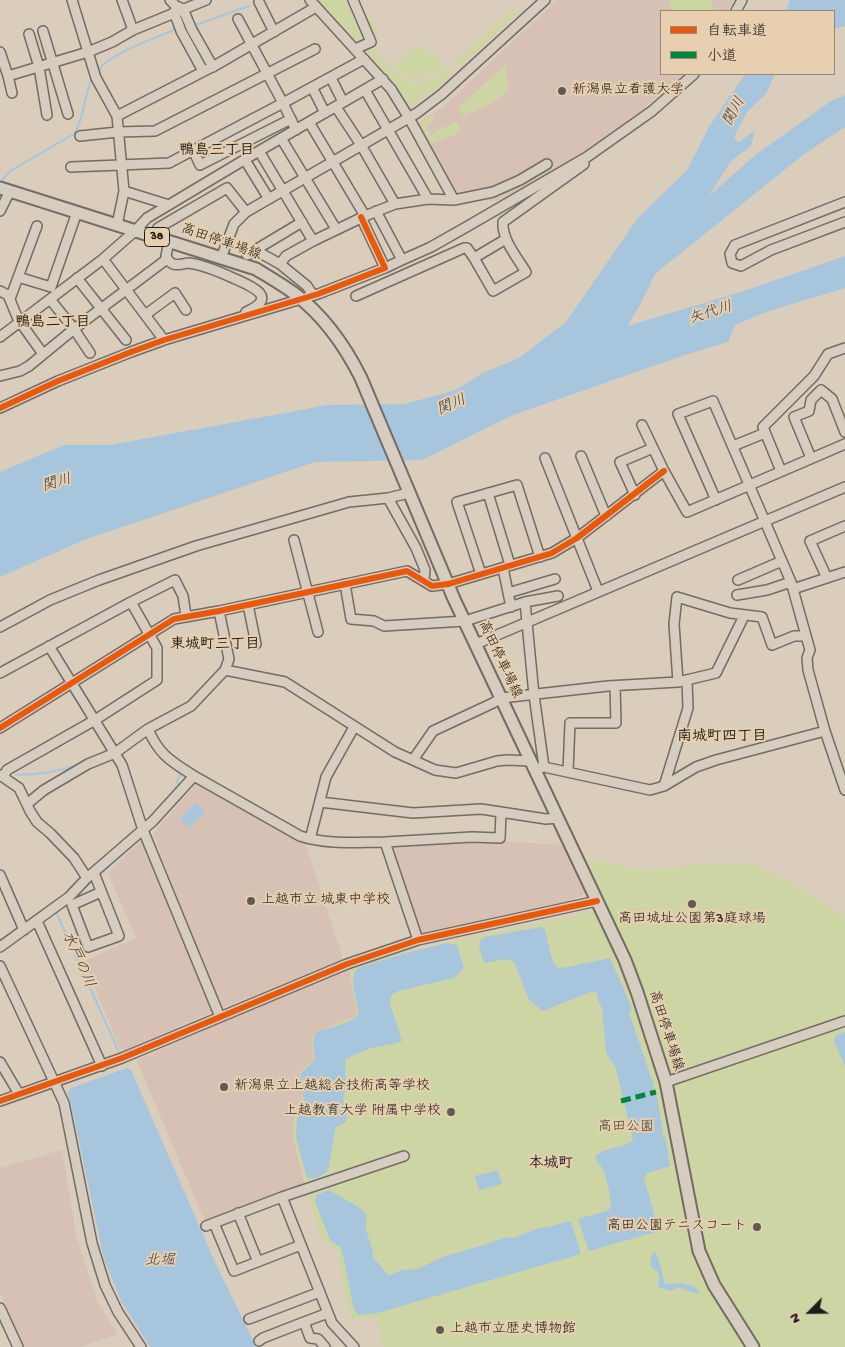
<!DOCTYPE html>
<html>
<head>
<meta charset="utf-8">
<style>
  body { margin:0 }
  #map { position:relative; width:845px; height:1347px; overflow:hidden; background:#dacdbc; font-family:"Gochi Hand","Klee One",sans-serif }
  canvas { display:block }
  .legend { position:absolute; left:660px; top:10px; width:175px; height:65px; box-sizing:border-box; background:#e7cfaf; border:1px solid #968774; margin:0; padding:6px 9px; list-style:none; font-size:15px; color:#1c1c1c }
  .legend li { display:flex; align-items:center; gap:10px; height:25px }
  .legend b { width:25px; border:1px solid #968774 }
  .north { position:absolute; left:785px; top:1287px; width:50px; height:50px; -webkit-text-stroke:4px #e7cfaf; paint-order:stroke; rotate:247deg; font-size:14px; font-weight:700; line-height:20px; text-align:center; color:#1c1c1c }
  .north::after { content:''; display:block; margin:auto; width:18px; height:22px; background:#1c1c1c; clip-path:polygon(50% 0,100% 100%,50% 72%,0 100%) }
</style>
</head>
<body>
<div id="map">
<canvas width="845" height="1347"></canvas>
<ul class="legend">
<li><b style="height:6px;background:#e8590c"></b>自転車道</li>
<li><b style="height:6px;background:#00873e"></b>小道</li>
</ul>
<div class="north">N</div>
</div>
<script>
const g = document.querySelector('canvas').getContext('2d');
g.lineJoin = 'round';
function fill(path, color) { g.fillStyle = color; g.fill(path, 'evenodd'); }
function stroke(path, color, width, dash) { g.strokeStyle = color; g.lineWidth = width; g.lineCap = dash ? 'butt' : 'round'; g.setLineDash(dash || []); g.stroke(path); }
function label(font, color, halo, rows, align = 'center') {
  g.font = font + ' "Gochi Hand","Klee One",sans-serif'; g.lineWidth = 4; g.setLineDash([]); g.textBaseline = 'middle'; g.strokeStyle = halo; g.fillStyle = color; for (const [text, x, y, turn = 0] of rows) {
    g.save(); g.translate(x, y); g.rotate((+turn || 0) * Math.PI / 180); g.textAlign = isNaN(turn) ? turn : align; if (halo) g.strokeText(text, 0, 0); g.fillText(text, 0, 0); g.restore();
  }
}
fill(new Path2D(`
  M557 0H733L728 11H661V74H685L644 108 563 167 497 201 456 198 417 124 442 108Z
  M197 782 305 843 343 959 220 1009 153 834Z
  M142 839 214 1011 121 1052 84 961 136 938 108 873Z
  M478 840 562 845 584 891 583 895 567 901 422 933 417 930 390 848 391 844Z
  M349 969 357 1015 320 1031 314 1060 299 1072 303 1102 294 1119V1141L305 1186 206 1224 137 1061 226 1020Z
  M62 1150 76 1235 98 1303 118 1334 80 1347H23L0 1292V1168Z`), '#d6c1b4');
fill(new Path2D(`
  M318 0H345L363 40 367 38V40L359 44Z
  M668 0H711L715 11H673Z
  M513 9 518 13 460 67 455 62Z
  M370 17 379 36 374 38 366 19Z
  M424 45 427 53 434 51 441 65 447 63V65C426 78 410 90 392 64L406 57 404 53Z
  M370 47C378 52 383 60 389 67 410 92 426 84 449 67L454 72 437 88 413 105 407 104 392 80 363 49Z
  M505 65C509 72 505 80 509 89L499 98 498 100 464 116 458 108Z
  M433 115 435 119 426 126 431 136 436 133 435 131 457 122 461 132 431 144 420 123Z
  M587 858 643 871 713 863H751L784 879 845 916V1347H383L377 1317 353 1320 346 1306 337 1251 322 1241 318 1231 294 1141V1119L303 1102 299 1072 314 1060 311 1037 320 1031 357 1015 349 969 405 952 594 911 606 905 586 860Z`), '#ced5a4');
fill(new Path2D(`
  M790 0H845V26L834 29V11H786Z
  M745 74H775L766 94 747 112 734 137 738 143 755 130 751 146 731 161 709 196 754 156 831 101 845 95V127L803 155 655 274 640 305 627 326 741 292 845 256V288L769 311 735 325 728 342 685 355 513 415 422 460 315 462 84 540 0 577V472L64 445H110L328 405 405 404 456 390 483 373 519 358 566 322 637 219 687 170 709 127Z
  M196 803 205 812 189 827 180 819Z
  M541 927 544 928C549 940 549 960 558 968L568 967 610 958 632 1008 629 1013 654 1086 653 1087 656 1097H657L663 1131 662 1134 665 1136 670 1166 647 1173 644 1178 659 1231 589 1251 578 1219 609 1210 611 1206C610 1194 608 1182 603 1170 601 1165 597 1162 595 1157 605 1145 624 1151 633 1139L616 1069 606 1052 602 1008 598 1001C599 996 597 992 593 991L543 1011 529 1000 514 962 506 959 484 963 479 947 480 941 485 937Z
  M447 943 457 945 464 968 454 978 398 991 391 996 390 1003 402 1041 397 1043 371 1048 345 1059 346 1086 343 1100 347 1116 346 1122 336 1127 335 1131 328 1170C324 1176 313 1180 307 1178L296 1137 297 1118 304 1102 300 1074 315 1060 313 1040 315 1034C327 1026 351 1026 359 1013 357 1001 348 976 358 968L406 953Z
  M845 1032V1066L834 1041 835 1036Z
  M127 1068 131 1070 215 1262 256 1347H150L121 1301 104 1259 71 1104 67 1092 71 1088Z
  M498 1170 502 1184 479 1190 475 1176Z
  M329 1190 360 1208 366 1214V1230L373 1251 372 1256 389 1276 401 1270 417 1269 448 1255 487 1244 506 1237 513 1238 539 1228 549 1227 568 1221 571 1222 581 1254 377 1313 358 1315 353 1306 344 1259 340 1247 330 1240 315 1201 317 1195Z
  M655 1252C661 1262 662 1274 665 1284L683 1283 696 1287 699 1293H693L678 1287 671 1291 658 1287C658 1284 660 1279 659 1275 656 1265 647 1274 652 1254Z`), '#a8c5de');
stroke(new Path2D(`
  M193 26 249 6
  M97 71C114 51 152 40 176 29
  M0 183 10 171 74 134C85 118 83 95 93 77
  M178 770 180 774 177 782 180 789
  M16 775C39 775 58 772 80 764
  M162 817 166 813
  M101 874 139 839
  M76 896 91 882
  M63 907 56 912 118 1050`), '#a8c5de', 2);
const minor = new Path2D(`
  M72 0 96 78 117 116 124 191 117 225
  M122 0 133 30
  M170 0 176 6 183 9 192 30 213 67
  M310 0 391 89 409 118 454 200
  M353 0 371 42 355 49
  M259 2 274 32
  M736 11 742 0
  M174 12 181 31 203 71
  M43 31 68 114
  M29 34 39 67 47 115
  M0 52 8 76 88 52 112 42 133 30 206 0
  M8 76 12 93
  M331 78 343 102
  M312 87 325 113
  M365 90 428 199
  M336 107 361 145 395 204
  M117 116 216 65 316 7
  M309 122 365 216
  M296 130 283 103 364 59
  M80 136 118 132 155 131 315 49
  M281 138 336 229
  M193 150 200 165 291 119
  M259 151 313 241
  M245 160 269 199
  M71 167 169 163 283 103 238 19
  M124 191 169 205
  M845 202 735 245 730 254 732 263 741 266 771 250 845 222
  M0 211 10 191
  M376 211 402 260 385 268
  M153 236 158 228 227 188 246 212
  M506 239 474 258 493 291 526 272C517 257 502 240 503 222L584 164
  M169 241 166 256C167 259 169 262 173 264 178 266 184 263 189 263 204 265 220 272 233 278 251 286 280 297 246 312
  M255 250 280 264
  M247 255 302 222
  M221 258 234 224 246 212 417 113 442 94 545 0
  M402 260 431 247 468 226 587 157 652 111 694 74
  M18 277 51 287 77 212
  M77 278 126 340
  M0 291 8 295 18 319 43 354
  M313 295 307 286 280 264 286 256 313 241 365 216 395 204 428 199 454 200 493 192 520 180 547 164
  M356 296 464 248H467L474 258
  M10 299 37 226
  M53 303 74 329 90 353
  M145 315 175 293 186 310
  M0 337 103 259
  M164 340 103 259 135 231 147 218 259 151 383 79
  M0 376 20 371 29 366 74 329 167 259
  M0 408 58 381 131 352 164 340 318 294 385 268 361 217
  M642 425 664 471 687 512 845 444
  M733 446 765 433
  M581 456 606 516
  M545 458 598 591
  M811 458 794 417 809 411 811 400 821 390 832 399 845 432
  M781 471 763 427 814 376 828 354 845 348
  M488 493 510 565
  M635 495 620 462 653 448
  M388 498 416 548 425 570 424 580
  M716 500 678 414 713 401 791 582 810 650 807 658 808 670 825 731 845 790
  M294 540 318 632
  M503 568 511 607
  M481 574 457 502 517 485 540 557
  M827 578 810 541 845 526
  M738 580 782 561
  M345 584 351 619 374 621 384 626 465 621 525 602 558 596
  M793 589 845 572
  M508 593 555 579
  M737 595 767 590 791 582
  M131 602 175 580 183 596 186 616
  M525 602 534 695 544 767
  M248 605 256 644
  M0 627 50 600 99 580 196 546 349 502 388 498 409 493
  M476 644 845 487
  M49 646 122 765 143 830 220 1017
  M225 670 285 682 395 752 435 770 456 773 497 761 508 760 530 761
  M0 673 131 602 157 648V680L95 720 7 770 3 777
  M678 682 674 624 677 597 730 613 762 617 772 645 794 636H806
  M0 728 174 619 219 611 407 571 432 586 448 584 552 553 577 538 664 471
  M148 729C159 755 171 761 194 776L300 836C327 845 357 842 385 842L418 940
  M413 760 433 731 493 703 501 698 608 686 678 682 716 673 744 616
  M534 769 544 767 650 790 664 786 696 767 716 760 825 731
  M568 772 570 723H616L615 686
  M0 775 19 788 30 811 37 822 50 833 74 858 87 878
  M664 786 688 708 687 680
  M320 802 413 813 481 809 546 819 558 818
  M27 804 44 790 88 764 115 753 148 729 191 706 225 670 229 659 219 611
  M310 839 326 777 354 727
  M385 842 472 837 500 838 501 813
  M94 873 119 936 88 947 72 905 101 892
  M0 875 24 930
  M37 921 102 1066
  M0 947 69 897 87 878 153 821 194 776
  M0 966 64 1103 92 1243 105 1285 118 1312 141 1347
  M0 1062 19 1094
  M666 1082 845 1021
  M0 1101 122 1058 347 964 418 940 597 901
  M282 1197 332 1323 354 1347
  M238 1213 258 1262
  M214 1223 234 1271 301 1245
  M206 1226 282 1197 404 1156
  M0 1308 18 1347
  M249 1319 320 1292
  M259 1341 263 1338 304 1322
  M325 1347 318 1339 310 1338 304 1322 328 1313`);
const major = new Path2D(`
  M0 188 256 269C269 277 283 285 295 294 324 316 345 346 361 378L454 599 625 960 637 992 666 1082 699 1251 714 1285 753 1347`);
stroke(minor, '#726c64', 12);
stroke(major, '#726c64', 15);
stroke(minor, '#d6ccc0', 9);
stroke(major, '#d6ccc0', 11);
stroke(new Path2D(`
  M621 1101 656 1092`), '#00873e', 5, [10, 5]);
stroke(new Path2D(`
  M0 408 58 381 131 352 164 340 318 294 385 268 361 217
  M0 728 174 619 219 611 407 571 432 586 448 584 552 553 577 538 664 471
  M0 1101 122 1058 347 964 418 940 597 901`), '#e8590c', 6);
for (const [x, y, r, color] of [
  [562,91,5,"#5e5a54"],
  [251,901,5,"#5e5a54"],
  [692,904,5,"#5e5a54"],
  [224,1087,5,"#5e5a54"],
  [451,1112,5,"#5e5a54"],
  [757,1227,5,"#5e5a54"],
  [440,1330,5,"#5e5a54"]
]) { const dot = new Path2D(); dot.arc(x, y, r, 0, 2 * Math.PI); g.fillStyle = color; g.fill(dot); stroke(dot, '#e7cfaf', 2); }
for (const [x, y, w] of [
  [157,237,25]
]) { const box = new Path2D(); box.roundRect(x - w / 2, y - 9.5, w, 19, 4); g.fillStyle = '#e7cfaf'; g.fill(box); stroke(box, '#1c1c1c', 1); }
label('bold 12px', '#1c1c1c', null, [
  ["38",157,237]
]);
label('14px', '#1c1c1c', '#e7cfaf', [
  ["新潟県立看護大学",572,91],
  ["上越市立 城東中学校",261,901],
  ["高田城址公園第3庭球場",692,920,"center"],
  ["新潟県立上越総合技術高等学校",234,1087],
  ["上越教育大学 附属中学校",441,1112,"right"],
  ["高田公園テニスコート",747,1227,"right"],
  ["上越市立歴史博物館",450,1330]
], 'left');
label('14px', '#1c1c1c', '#e7cfaf', [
  ["高田停車場線",221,243,19],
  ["高田停車場線",499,660,65],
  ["高田停車場線",665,1031,72]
]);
label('14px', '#3e4233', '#e7cfaf', [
  ["高田公園",626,1128]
]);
label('italic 15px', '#343d46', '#e7cfaf', [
  ["関川",735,112,-61],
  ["矢代川",711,314,-18],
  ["関川",452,406,-23],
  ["関川",57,484,-16],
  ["水戸の川",77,960,66],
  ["北堀",160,1262]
]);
label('bold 15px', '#1c1c1c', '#e7cfaf', [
  ["鴨島三丁目",217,152],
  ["鴨島二丁目",53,324],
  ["東城町三丁目",215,646],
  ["南城町四丁目",722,738],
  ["本城町",551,1165]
]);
</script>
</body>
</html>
